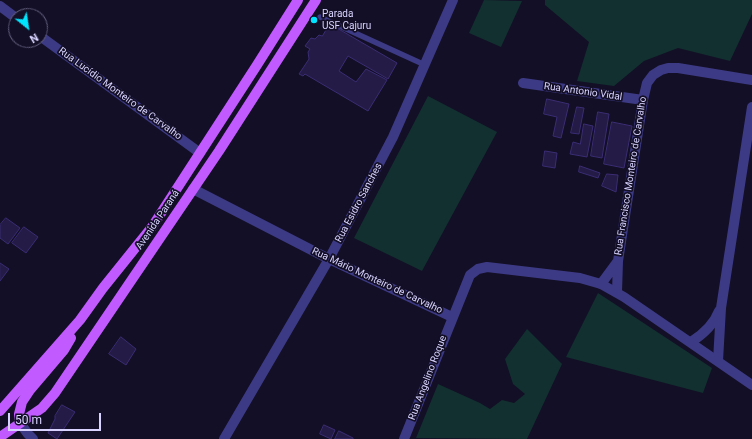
<!DOCTYPE html>
<html>
<head>
<meta charset="utf-8">
<style>
  body { margin:0 }
  #map { position:relative; width:752px; height:439px; overflow:hidden; background:#130f26; font-family:Roboto,sans-serif }
  canvas { display:block }
  .north { position:absolute; left:8px; top:8px; width:40px; height:40px; box-sizing:border-box; background:#130f26; border:1px solid #625e7d; border-radius:50%; rotate:150deg; font-size:11px; font-weight:700; line-height:16px; text-align:center; color:#d9d4ff }
  .north::after { content:''; display:block; margin:auto; width:14px; height:18px; background:#00e5ff; clip-path:polygon(50% 0,100% 100%,50% 72%,0 100%) }
  .scale { position:absolute; left:8px; top:413px; width:93px; height:18px; box-sizing:border-box; border:2px solid #d9d4ff; border-top:0; padding-left:5px; font-size:12px; line-height:14px; white-space:nowrap; color:#d9d4ff; -webkit-text-stroke:3px #130f26; paint-order:stroke }
</style>
</head>
<body>
<div id="map">
<canvas width="752" height="439"></canvas>
<div class="north">N</div>
<div class="scale">50 m</div>
</div>
<script>
const g = document.querySelector('canvas').getContext('2d');
g.lineJoin = 'round';
function fill(path, color) { g.fillStyle = color; g.fill(path, 'evenodd'); }
function stroke(path, color, width, dash) { g.strokeStyle = color; g.lineWidth = width; g.lineCap = dash ? 'butt' : 'round'; g.setLineDash(dash || []); g.stroke(path); }
function label(font, color, halo, rows, align = 'center') {
  g.font = font + ' Roboto,sans-serif'; g.lineWidth = 3.5; g.setLineDash([]); g.textBaseline = 'middle'; g.strokeStyle = halo; g.fillStyle = color; for (const [text, x, y, turn = 0] of rows) {
    g.save(); g.translate(x, y); g.rotate((+turn || 0) * Math.PI / 180); g.textAlign = isNaN(turn) ? turn : align; if (halo) g.strokeText(text, 0, 0); g.fillText(text, 0, 0); g.restore();
  }
}
fill(new Path2D(`
  M484 0 522 1 501 47 469 33Z
  M545 0H752V14L730 61 678 48 644 61 614 86 577 81 589 42 545 5Z
  M428 96 497 132 422 271 354 238Z
  M598 293 712 368 703 393 566 357Z
  M527 329 562 364 527 439 416 438 438 384 480 403 490 409 502 400 514 403 525 394 513 384 505 359Z`), '#12302f');
const building = new Path2D(`
  M330 24 397 63 388 79 348 56 339 71 356 82 366 69 387 80 368 111 305 74 303 76 299 74 309 59 308 52 310 49 305 46 311 38 315 39 319 35 322 36Z
  M547 99 569 104 561 138 553 136 557 117 544 114Z
  M577 107 584 108 579 134 571 133Z
  M598 112 609 114 602 158 591 156Z
  M612 122 632 126 624 168 604 164Z
  M584 124 593 126 587 157 570 154 573 142 580 144Z
  M545 151 557 153 555 168 543 166Z
  M580 166 600 173 598 178 579 172Z
  M607 174 618 175 616 192 602 186Z
  M6 218 20 228 8 244 0 238V225Z
  M24 227 38 237 26 253 12 243Z
  M0 263 9 269 0 281Z
  M121 337 136 349 126 365 109 354Z
  M62 405 75 412 57 439 48 433 55 419V416Z
  M324 425 335 430 331 439 320 434Z
  M339 431 353 438V439H335Z`);
fill(building, '#241b47');
stroke(building, '#3b2d73', 1);
stroke(new Path2D(`
  M320 17 425 65`), '#3d3a85', 5.5);
stroke(new Path2D(`
  M0 6 16 18
  M40 36 200 153
  M523 83 643 100
  M193 189 329 259 452 317
  M601 284 618 261
  M617 292 618 261 643 100 647 83 653 75 661 70 668 68H678L752 80
  M691 342C702 335 714 324 719 311
  M718 361 721 308 752 107
  M224 439 329 259 393 137 453 0`), '#3d3a85', 10);
stroke(new Path2D(`
  M20 423 28 434 33 439
  M404 439 470 275 478 269 487 267 580 278 601 284 624 297 752 385`), '#3d3a85', 10);
stroke(new Path2D(`
  M0 411 80 320 103 288 152 227 257 65 298 0
  M20 423 19 414 22 402 30 390 64 350 71 338
  M0 437 42 408 55 393 219 151 316 0`), '#c25bff', 10);
for (const [x, y, r, color] of [
  [314,20,4,"#00e5ff"]
]) { const dot = new Path2D(); dot.arc(x, y, r, 0, 2 * Math.PI); g.fillStyle = color; g.fill(dot); stroke(dot, '#130f26', 1.5); }
label('10px', '#d9d4ff', '#130f26', [
  ["Parada",322,14],
  ["USF Cajuru",322,26]
], 'left');
label('10px', '#d9d4ff', '#130f26', [
  ["Rua Antonio Vidal",583,92,8],
  ["Rua Lucídio Monteiro de Carvalho",120,94,36],
  ["Rua Francisco Monteiro de Carvalho",631,176,-81],
  ["Rua Esidro Sanches",359,203,-62],
  ["Avenida Paraná",158,220,-56],
  ["Rua Mário Monteiro de Carvalho",377,281,25],
  ["Rua Angelino Roque",428,378,-69]
]);
</script>
</body>
</html>
